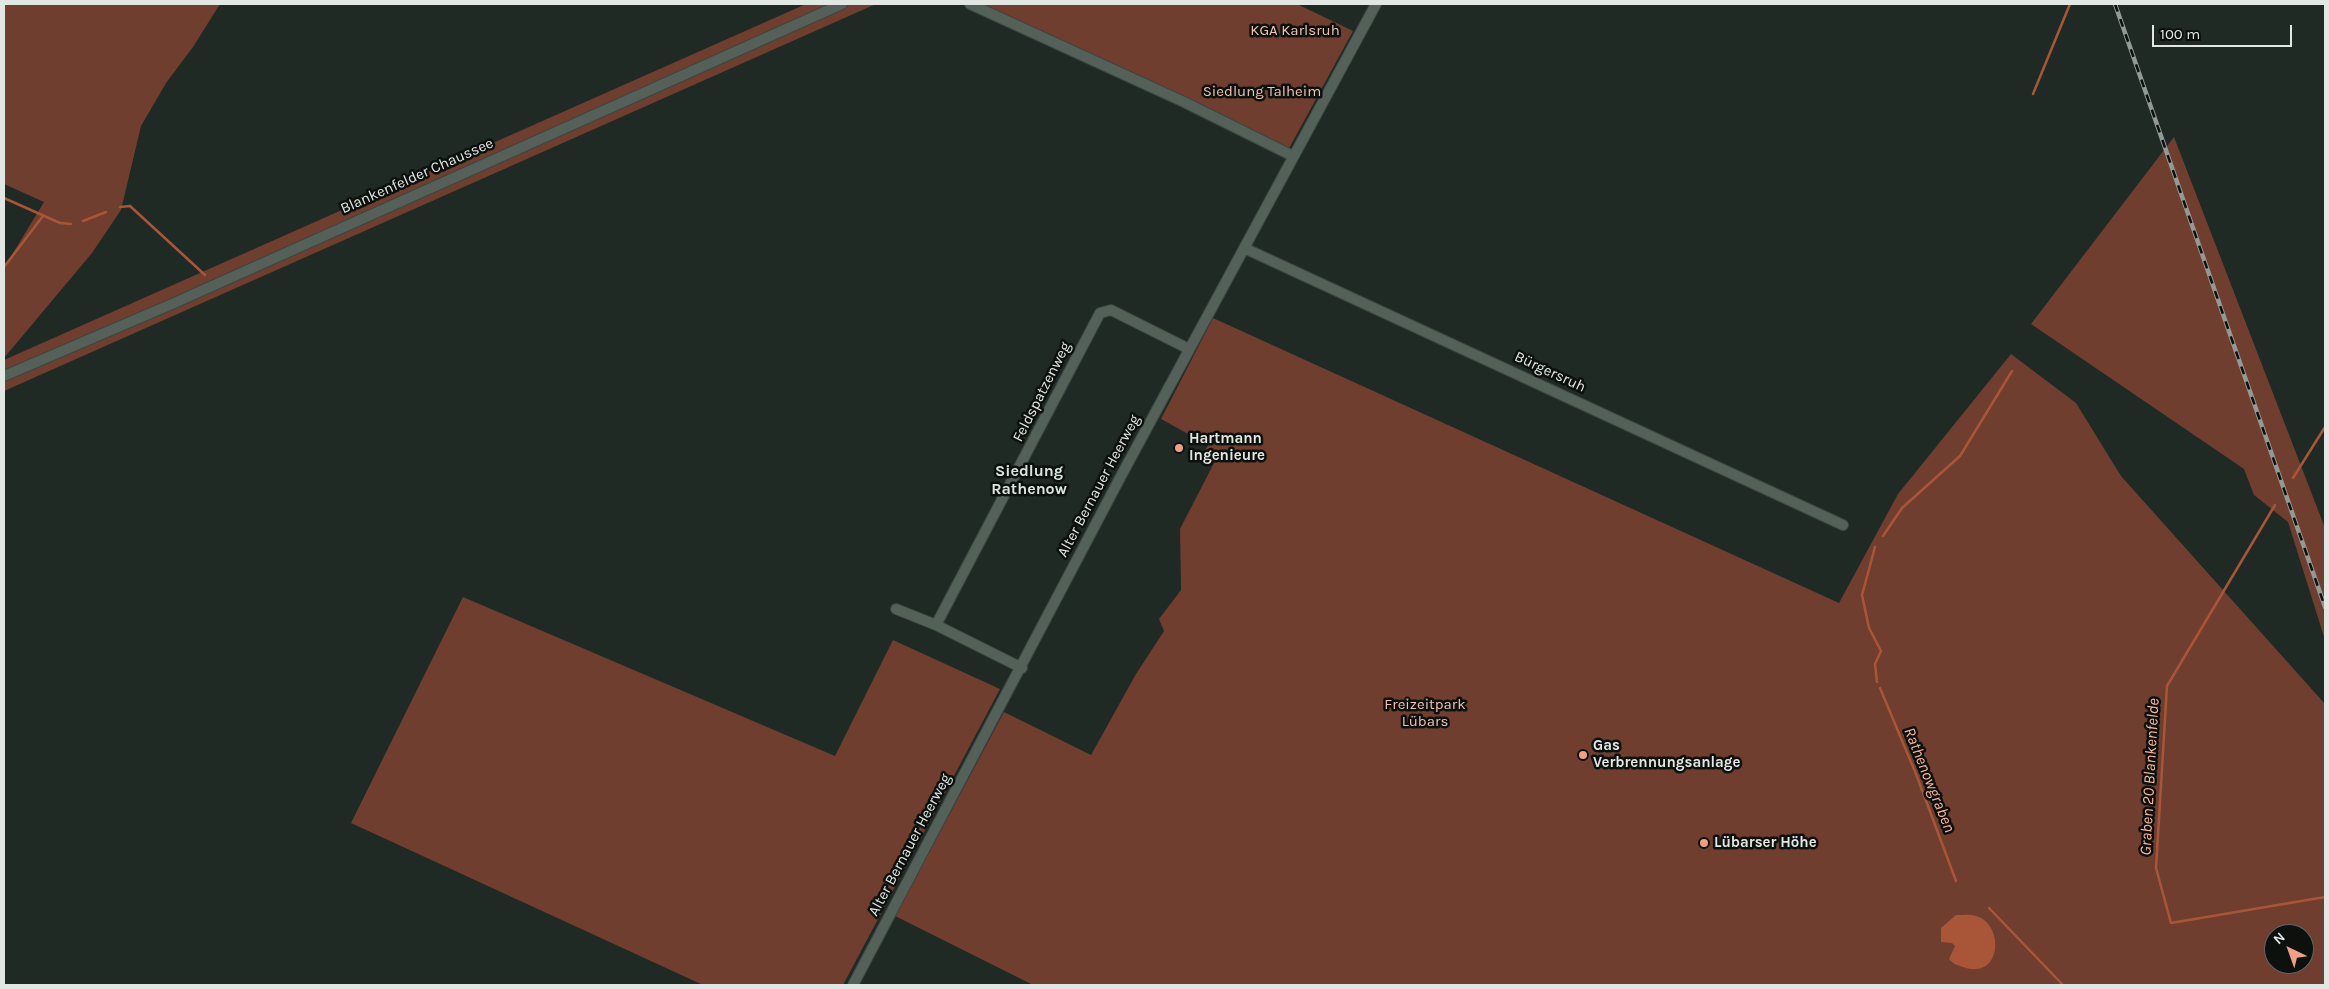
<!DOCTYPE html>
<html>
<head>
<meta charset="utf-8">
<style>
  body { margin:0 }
  #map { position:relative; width:2329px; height:989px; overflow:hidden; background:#1f2a24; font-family:Karla,sans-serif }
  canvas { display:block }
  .frame { position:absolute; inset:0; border:5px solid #e1e8e4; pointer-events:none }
  .north { position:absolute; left:2264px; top:924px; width:50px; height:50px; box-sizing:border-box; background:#0c110e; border:1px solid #616764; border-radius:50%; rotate:318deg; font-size:14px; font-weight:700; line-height:20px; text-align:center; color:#e1e8e4 }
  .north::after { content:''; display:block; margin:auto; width:18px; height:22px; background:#f39f83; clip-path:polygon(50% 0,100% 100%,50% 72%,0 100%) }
  .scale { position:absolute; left:2152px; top:25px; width:140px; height:22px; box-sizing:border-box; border:2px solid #e1e8e4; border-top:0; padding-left:6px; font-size:15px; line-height:18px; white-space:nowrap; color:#e1e8e4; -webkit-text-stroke:4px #0c110e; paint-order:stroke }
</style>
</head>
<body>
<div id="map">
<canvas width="2329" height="989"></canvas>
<div class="frame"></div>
<div class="north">N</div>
<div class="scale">100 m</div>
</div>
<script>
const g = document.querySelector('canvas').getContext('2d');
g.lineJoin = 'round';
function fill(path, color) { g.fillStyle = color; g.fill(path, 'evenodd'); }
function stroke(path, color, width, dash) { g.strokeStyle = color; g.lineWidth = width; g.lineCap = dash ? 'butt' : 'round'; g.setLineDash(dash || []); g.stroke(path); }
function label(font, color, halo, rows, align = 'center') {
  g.font = font + ' Karla,sans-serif'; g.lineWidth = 5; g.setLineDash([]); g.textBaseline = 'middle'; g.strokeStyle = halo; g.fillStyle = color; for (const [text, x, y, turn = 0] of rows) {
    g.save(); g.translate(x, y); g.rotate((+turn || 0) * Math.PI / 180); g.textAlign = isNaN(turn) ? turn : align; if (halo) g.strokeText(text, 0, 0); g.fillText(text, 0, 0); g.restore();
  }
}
fill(new Path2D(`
  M4 4H220L193 47 166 83 141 126 121 210 92 253 4 358V268L44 202 4 184Z
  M806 4H876L4 391V360Z
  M970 4H1297L1353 31 1286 154Z
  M2174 137 2325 528V640L2288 522 2254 495 2244 469 2031 324Z
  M1213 318 1839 603 1898 494 2011 354 2076 403 2121 476 2325 704V985H1033L895 916 1004 712 1091 755 1136 674 1164 631 1159 619 1181 590 1180 529 1214 463 1202 457 1208 445 1161 419ZM2274 934H2304V964H2274Z
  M463 597 835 756 893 640 1000 689 843 985H703L351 823Z`), '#6f3e2e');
fill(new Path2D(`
  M1956 915C1962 915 1970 914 1976 916 2005 924 2002 981 1963 967 1957 965 1953 964 1949 959L1955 946 1952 943 1941 942V928Z`), '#a95538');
stroke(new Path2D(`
  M2033 94 2070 4
  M4 198 60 223 71 224
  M120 207 130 206 205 275
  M83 221 106 212
  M4 267 43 216
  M2293 478 2325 427
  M2275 505 2167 686 2156 868 2171 923 2325 897
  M1883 536 1902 508 1960 456 2012 371
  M1875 547 1862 595 1869 628 1881 651 1875 664 1877 682
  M1880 688 1916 774 1956 881
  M1989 908 2063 985`), '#a95538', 2.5);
const minor = new Path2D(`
  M970 4 1184 102 1293 156
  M1244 248 1843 525
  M4 376 172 304 842 4
  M896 609 936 625 1022 668
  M936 625 1100 313 1111 310 1189 349
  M853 985 1121 476 1376 4`);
stroke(minor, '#3c4541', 12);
stroke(minor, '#546159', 10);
const rail = new Path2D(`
  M2115 4 2325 607`);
stroke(rail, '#929a95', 4.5);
stroke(rail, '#0c110e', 2.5, [8]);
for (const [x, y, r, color] of [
  [1179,448,5,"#f39f83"],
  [1583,755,5,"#f39f83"],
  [1704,843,5,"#f39f83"]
]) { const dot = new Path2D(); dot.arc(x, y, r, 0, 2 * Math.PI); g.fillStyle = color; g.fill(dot); stroke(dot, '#0c110e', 2); }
label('15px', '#f2c2b2', '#0c110e', [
  ["KGA Karlsruh",1295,31],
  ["Siedlung Talheim",1262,92],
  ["Freizeitpark",1425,705],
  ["Lübars",1425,722]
]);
label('15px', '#e1e8e4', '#0c110e', [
  ["Blankenfelder Chaussee",417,176,-24],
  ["Bürgersruh",1550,372,25],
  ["Feldspatzenweg",1042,392,-63],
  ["Alter Bernauer Heerweg",1099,486,-62],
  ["Alter Bernauer Heerweg",910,845,-62]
]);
label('bold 15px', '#e1e8e4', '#0c110e', [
  ["Hartmann",1189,439],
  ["Ingenieure",1189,456],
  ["Gas",1593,746],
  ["Verbrennungsanlage",1593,763],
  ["Lübarser Höhe",1714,843]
], 'left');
label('bold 16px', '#d8e7de', '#0c110e', [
  ["Siedlung",1029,471],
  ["Rathenow",1029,489]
]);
label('italic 16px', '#fcb59e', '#0c110e', [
  ["Graben 20 Blankenfelde",2150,777,-87],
  ["Rathenowgraben",1929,780,68]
]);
</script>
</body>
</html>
